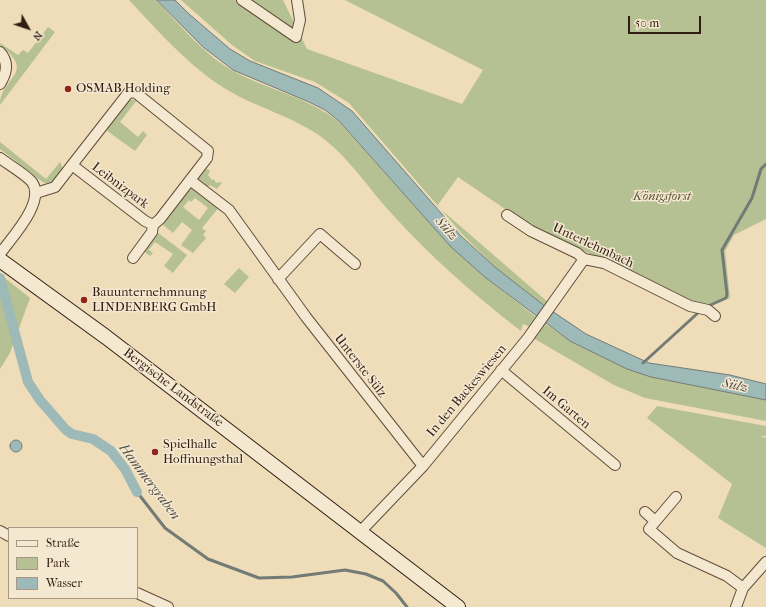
<!DOCTYPE html>
<html>
<head>
<meta charset="utf-8">
<style>
  body { margin:0 }
  #map { position:relative; width:766px; height:607px; overflow:hidden; background:#efdcb8; font-family:"IM FELL French Canon",serif }
  canvas { display:block }
  .legend { position:absolute; left:8px; top:527px; width:130px; height:72px; box-sizing:border-box; background:#f5e8d1; border:1px solid #a79784; margin:0; padding:5px 7px; list-style:none; font-size:12px; color:#311d11 }
  .legend li { display:flex; align-items:center; gap:8px; height:20px }
  .legend b { width:20px; border:1px solid #a79784 }
  .north { position:absolute; left:8px; top:8px; width:40px; height:40px; -webkit-text-stroke:3px #f5e8d1; paint-order:stroke; rotate:130deg; font-size:11px; font-weight:700; line-height:16px; text-align:center; color:#311d11 }
  .north::after { content:''; display:block; margin:auto; width:14px; height:18px; background:#311d11; clip-path:polygon(50% 0,100% 100%,50% 72%,0 100%) }
  .scale { position:absolute; left:628px; top:16px; width:73px; height:18px; box-sizing:border-box; border:2px solid #311d11; border-top:0; padding-left:5px; font-size:12px; line-height:14px; white-space:nowrap; color:#311d11; -webkit-text-stroke:3px #f5e8d1; paint-order:stroke }
</style>
</head>
<body>
<div id="map">
<canvas width="766" height="607"></canvas>
<ul class="legend">
<li><b style="height:5px;background:#f5e8d1"></b>Straße</li>
<li><b style="height:11px;background:#b5c192"></b>Park</li>
<li><b style="height:11px;background:#9db9b8"></b>Wasser</li>
</ul>
<div class="north">N</div>
<div class="scale">50 m</div>
</div>
<script>
const g = document.querySelector('canvas').getContext('2d');
g.lineJoin = 'round';
function fill(path, color) { g.fillStyle = color; g.fill(path, 'evenodd'); }
function stroke(path, color, width, dash) { g.strokeStyle = color; g.lineWidth = width; g.lineCap = dash ? 'butt' : 'round'; g.setLineDash(dash || []); g.stroke(path); }
function label(font, color, halo, rows, align = 'center') {
  g.font = font + ' "IM FELL French Canon",serif'; g.lineWidth = 3; g.setLineDash([]); g.textBaseline = 'middle'; g.strokeStyle = halo; g.fillStyle = color; for (const [text, x, y, turn = 0] of rows) {
    g.save(); g.translate(x, y); g.rotate((+turn || 0) * Math.PI / 180); g.textAlign = isNaN(turn) ? turn : align; if (halo) g.strokeText(text, 0, 0); g.fillText(text, 0, 0); g.restore();
  }
}
fill(new Path2D(`
  M129 0H156C179 24 205 56 235 72 269 90 308 97 339 122L451 247 487 279 537 318 530 327 523 324 521 331C474 295 431 257 391 213 369 189 350 159 324 139 294 116 256 108 224 88 188 65 158 31 129 0Z
  M181 0H283L307 49 462 104 483 70 345 0H766V219L734 235 725 251 730 298 711 304 698 303 533 228 458 177 437 206 549 303 546 307 496 268 463 235 349 103 315 82 255 61 232 45Z
  M48 27 55 32 0 105C0 77 38 74 0 45V43L18 55 23 50 28 53Z
  M129 100H137L120 122 138 137 143 131 147 135 135 151 106 130Z
  M0 142 46 179 60 162C67 172 55 184 44 183L0 149Z
  M205 168 210 171 208 175 212 180 214 179 216 183 220 182 222 183 217 189 210 185 205 188 199 181V176Z
  M192 188 220 206 202 228 206 231 203 235 206 238 193 253 181 245 192 230 182 222 173 233 163 225 187 192ZM195 198 208 208 199 220 183 207 189 200 191 202Z
  M157 232 187 255 173 273 164 266 173 254 155 242 149 250 153 253 150 256 143 251Z
  M239 268 249 277 235 293 224 284Z
  M0 274 30 298 10 353 0 369Z
  M544 323 570 341 627 369 651 377 766 400V421L645 398 614 385 533 338Z
  M657 406 766 426V436H760L766 438V548L718 518 732 484 647 418Z`), '#b5c192');
const water = new Path2D(`
  M157 0H175L189 14 230 49 250 61 318 88 352 111 461 236 496 268 546 307 586 334 649 363 730 375 766 384V400L651 377 627 369 570 341 486 278 451 247 339 121 325 110 309 102 233 70 203 47Z
  M10 446a6 6 0 1 1 12 0a6 6 0 1 1-12 0Z`);
fill(water, '#9db9b8');
stroke(water, '#727b75', 1);
stroke(new Path2D(`
  M706 307 726 298 727 294 722 250 752 198 761 169 766 164
  M643 363 699 312
  M137 492 165 528 208 559 259 578 292 577 345 570 366 574 383 581 396 593 407 607`), '#727b75', 3);
stroke(new Path2D(`
  M0 278 28 382 40 400 66 430 72 434 93 439 111 451 125 469 137 492`), '#9db9b8', 10);
const minor = new Path2D(`
  M242 0 296 37 300 20 297 0
  M0 52C9 62 7 73 0 84
  M0 158C9 165 25 174 32 182 46 202 11 238 0 254
  M190 180 229 210 306 317 423 466
  M36 193 55 187 72 165 145 221 153 225 160 219 207 158 208 151 136 93 129 92 72 165
  M507 215 531 231 577 253 584 259 604 263 690 306 708 310 715 316
  M133 258 152 232 153 225
  M278 279 320 234 355 264
  M501 370 615 465
  M676 497 649 529 677 553 727 576 743 588
  M645 512 655 521
  M0 531 9 536
  M360 532 423 466 528 338 584 259
  M137 593 168 607
  M736 607 743 588 766 562`);
const secondary = new Path2D(`
  M0 260 106 337 458 607`);
stroke(minor, '#604d3b', 12);
stroke(secondary, '#311d11', 16);
stroke(minor, '#f5e8d1', 10);
stroke(secondary, '#f5e8d1', 14);
for (const [x, y, r, color] of [
  [68,89,4,"#8f2418"],
  [84,300,4,"#8f2418"],
  [155,452,4,"#8f2418"]
]) { const dot = new Path2D(); dot.arc(x, y, r, 0, 2 * Math.PI); g.fillStyle = color; g.fill(dot); stroke(dot, '#f5e8d1', 1.5); }
label('13px', '#311d11', '#f5e8d1', [
  ["OSMAB Holding",76,89],
  ["Bauunternehmnung",92,293],
  ["LINDENBERG GmbH",92,308],
  ["Spielhalle",163,445],
  ["Hoffnungsthal",163,460]
], 'left');
label('13px', '#311d11', '#f5e8d1', [
  ["Leibnizpark",120,186,37],
  ["Unterlehmbach",593,246,25],
  ["Unterste Sülz",360,366,52],
  ["Bergische Landstraße",173,388,37],
  ["In den Backeswiesen",467,391,-50],
  ["Im Garten",566,408,40]
]);
label('italic 13px', '#594e38', '#f5e8d1', [
  ["Königsforst",662,197]
]);
label('italic 14px', '#514c43', '#f5e8d1', [
  ["Sülz",446,229,48],
  ["Sülz",735,386,11],
  ["Hammergraben",149,482,53]
]);
</script>
</body>
</html>
